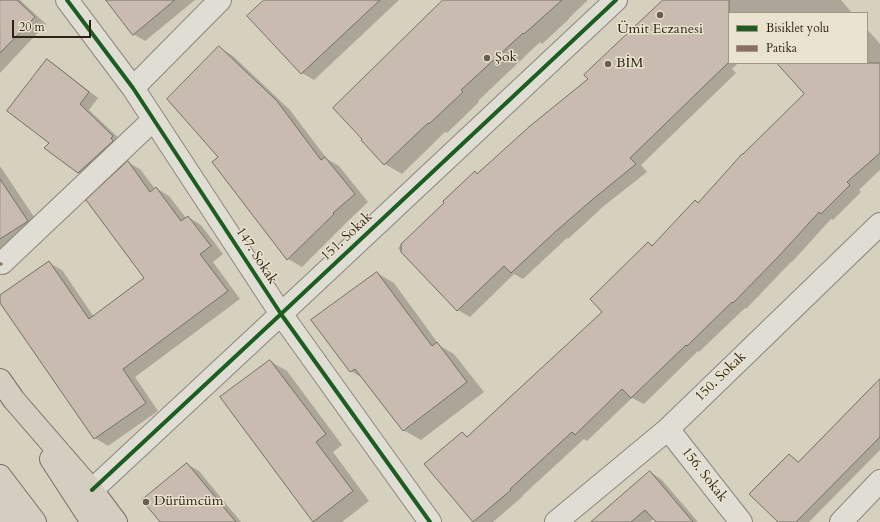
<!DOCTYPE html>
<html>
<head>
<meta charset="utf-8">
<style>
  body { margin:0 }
  #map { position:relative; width:880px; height:522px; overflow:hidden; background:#d6d0bf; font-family:Cardo,serif }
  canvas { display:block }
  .legend { position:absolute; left:728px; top:12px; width:140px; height:52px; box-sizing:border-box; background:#eae3d0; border:1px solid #9f9684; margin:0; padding:5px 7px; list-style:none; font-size:12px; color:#2e2213 }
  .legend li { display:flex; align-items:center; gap:8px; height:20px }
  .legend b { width:20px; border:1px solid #9f9684 }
  .scale { position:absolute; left:12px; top:20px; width:79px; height:18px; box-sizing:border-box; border:2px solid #2e2213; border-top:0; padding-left:5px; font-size:12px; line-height:14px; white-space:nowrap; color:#2e2213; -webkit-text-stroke:3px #eae3d0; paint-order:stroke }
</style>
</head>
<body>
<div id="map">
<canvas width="880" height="522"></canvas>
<ul class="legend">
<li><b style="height:5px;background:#1b5e20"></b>Bisiklet yolu</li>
<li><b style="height:5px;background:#8d6e63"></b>Patika</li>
</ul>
<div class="scale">20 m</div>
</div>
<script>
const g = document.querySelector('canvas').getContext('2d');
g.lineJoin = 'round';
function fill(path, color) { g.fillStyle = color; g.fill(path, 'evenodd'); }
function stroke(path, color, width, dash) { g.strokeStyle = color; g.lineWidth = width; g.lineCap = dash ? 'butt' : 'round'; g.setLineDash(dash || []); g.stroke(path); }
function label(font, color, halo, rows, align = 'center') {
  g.font = font + ' Cardo,serif'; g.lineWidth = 3; g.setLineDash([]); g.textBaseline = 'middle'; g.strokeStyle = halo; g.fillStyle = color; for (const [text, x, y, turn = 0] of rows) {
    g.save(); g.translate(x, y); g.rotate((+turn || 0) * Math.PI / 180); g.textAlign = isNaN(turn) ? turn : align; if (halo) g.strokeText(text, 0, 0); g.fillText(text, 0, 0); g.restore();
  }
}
fill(new Path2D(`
  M0 0H20L46 24 0 73Z
  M107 0H195L145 41 133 34Z
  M266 0H399L314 80 302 73 249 16Z
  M445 0H588L569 18V19L542 44 540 42 478 101 479 102 447 133 445 132 402 174 385 164Z
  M669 0H841L852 13H729V63H738L732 69 736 73 641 165 647 172 605 205 568 239 567 238 523 279 514 274 470 317 458 310 398 248 446 203 475 173 478 174 590 79Z
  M867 29 880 44V170L859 190 861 192 833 220 831 219 792 262H791L746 309 745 308 699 352 698 351 644 404 632 398 587 441 584 439 522 496V497L493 522H476L474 521 462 433 468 437 603 312 649 243 654 246 699 204 806 94 778 63H867Z
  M220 48 233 56 290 110 327 159 339 166 368 202 347 222 302 267 288 259 214 162 220 158Z
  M48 61 58 67 98 98 89 110 123 142 89 179 79 173 46 148 51 143Z
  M128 162 141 170 155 189 156 188 169 196 186 218 188 217 201 225 223 254 213 262 240 299 135 377 158 411 108 446 95 438 0 301V297L49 263 62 270 94 317 145 278Z
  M0 166 42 229 0 257Z
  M377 273 394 283 440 346 454 354 484 392 421 440 403 430 364 379 351 371Z
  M270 361 287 371 342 445 333 452 369 501 342 522H315L313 521Z
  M880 383V450L809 522H779L789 455 799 462Z
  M187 464 199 471 241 522H161Z
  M650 472 661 479 698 522H657L654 519 650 522H592Z`), '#0003');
const building = new Path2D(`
  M0 0H17L35 17 0 53Z
  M106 0H175L133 35Z
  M264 0H380L301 74 247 16Z
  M443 0H562L524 34 523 33 461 90 463 92 429 124 428 123 384 165 361 140 362 139 333 108Z
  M663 0H729V62L630 158 636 164 593 199 555 232 511 273 504 266 457 311 401 252V244L444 203 443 201 475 171 477 174 530 126 588 79 584 75Z
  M219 46 277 101 321 160 325 157 355 194 333 213 334 214 287 260 212 162 218 157 167 99Z
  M47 59 89 92 80 104 113 136 111 138 113 141 78 173 44 148 49 143 7 111Z
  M777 63H880V153L847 182 850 185 821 214 819 212 779 256 733 303 732 302 687 346 686 345 631 398 622 389 575 435 572 432 510 489 511 490 473 522 424 464 462 432 467 437 602 312 590 299 648 242 652 246 695 200 698 203 742 154H743L804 94Z
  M128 161 150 192 156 187 181 221 188 216 211 246 200 254 228 291 123 369 146 403 94 439 0 303V295L49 261 89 319 144 278 86 200Z
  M0 179 28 221 0 239Z
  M377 272 432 346 437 342 467 382 403 431 355 369 350 372 311 320Z
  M270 360 326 434 316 442 353 491 313 522 220 397Z
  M880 379V437L796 522H778L749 494 789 454 798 462Z
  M187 463 236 522H160L142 500Z
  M650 471 693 522H656L645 510 631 522H591Z`);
fill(building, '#c9bbb0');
stroke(building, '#757065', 1);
const street = new Path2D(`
  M67 0 133 88 281 314 430 522
  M133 88 220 0
  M2 263 153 120
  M668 429 741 522
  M92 490 281 314 616 0
  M556 522 668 429 880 224
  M841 522 880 481`);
const primary = new Path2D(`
  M0 380 14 400 92 490 116 522
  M51 459 92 522
  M0 476 35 522
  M0 502 12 522`);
stroke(street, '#8c877c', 24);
stroke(primary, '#757065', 24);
stroke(street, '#e0ddd4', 22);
stroke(primary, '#d4cdc0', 22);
stroke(new Path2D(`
  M0 265 2 263`), '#8d6e63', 3, [6, 3]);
stroke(new Path2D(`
  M67 0 133 88 281 314 430 522
  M92 490 281 314 616 0`), '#1b5e20', 4);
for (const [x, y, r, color] of [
  [660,15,4,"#695f4f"],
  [487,58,4,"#695f4f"],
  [608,64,4,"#695f4f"],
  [146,502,4,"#695f4f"]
]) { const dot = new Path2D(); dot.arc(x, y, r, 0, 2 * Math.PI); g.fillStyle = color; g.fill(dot); stroke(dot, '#eae3d0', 1.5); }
label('14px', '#2e2213', '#eae3d0', [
  ["Ümit Eczanesi",660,30,"center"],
  ["Şok",495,58],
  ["BİM",616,64],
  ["Dürümcüm",154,502]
], 'left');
label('14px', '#2e2213', '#eae3d0', [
  ["151. Sokak",347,237,-43],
  ["147. Sokak",256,256,57],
  ["150. Sokak",721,377,-44],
  ["156. Sokak",704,475,52]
]);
</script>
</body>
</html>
